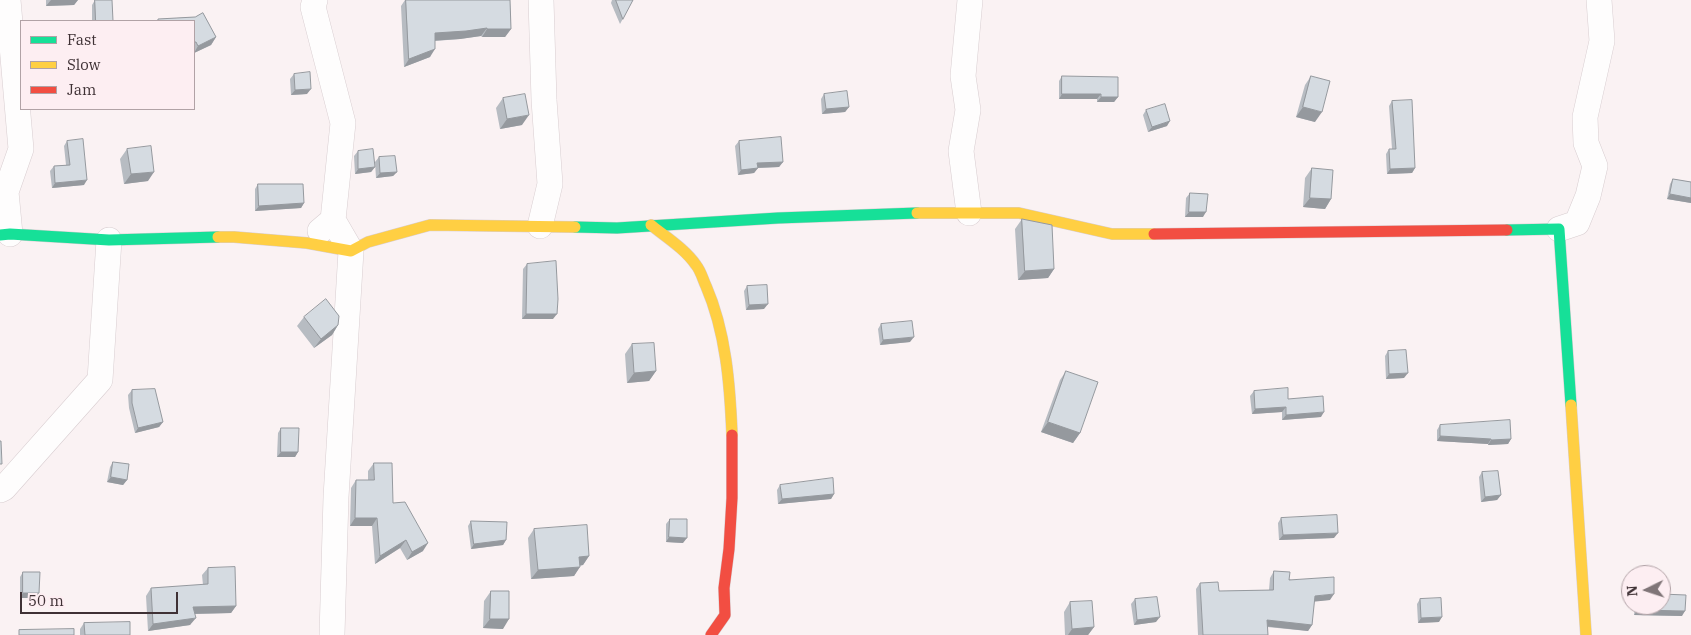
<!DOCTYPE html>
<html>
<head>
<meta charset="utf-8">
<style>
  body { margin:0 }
  #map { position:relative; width:1691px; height:635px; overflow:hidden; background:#faf2f3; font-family:"IBM Plex Serif",serif }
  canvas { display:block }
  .legend { position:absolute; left:20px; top:20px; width:175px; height:90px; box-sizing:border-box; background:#fdeef2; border:1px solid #b1a2a6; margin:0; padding:6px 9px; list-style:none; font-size:15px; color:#3f3135 }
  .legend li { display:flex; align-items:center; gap:10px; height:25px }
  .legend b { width:25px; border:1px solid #b1a2a6 }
  .north { position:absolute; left:1621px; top:565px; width:50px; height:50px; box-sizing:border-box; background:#fdeef2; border:1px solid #b1a2a6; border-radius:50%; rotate:266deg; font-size:14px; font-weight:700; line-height:20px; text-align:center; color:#3f3135 }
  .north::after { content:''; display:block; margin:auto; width:18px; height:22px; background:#807578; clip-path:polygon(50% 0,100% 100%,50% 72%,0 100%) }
  .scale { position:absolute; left:20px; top:592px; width:158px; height:22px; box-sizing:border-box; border:2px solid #3f3135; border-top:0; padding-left:6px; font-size:15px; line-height:18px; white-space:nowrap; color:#3f3135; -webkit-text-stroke:4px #fdeef2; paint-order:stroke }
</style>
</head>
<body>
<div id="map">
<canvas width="1691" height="635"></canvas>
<ul class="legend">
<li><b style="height:6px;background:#16e098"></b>Fast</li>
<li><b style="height:6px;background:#ffcf43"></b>Slow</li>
<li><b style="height:6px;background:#f24e42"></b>Jam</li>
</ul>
<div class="north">N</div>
<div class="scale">50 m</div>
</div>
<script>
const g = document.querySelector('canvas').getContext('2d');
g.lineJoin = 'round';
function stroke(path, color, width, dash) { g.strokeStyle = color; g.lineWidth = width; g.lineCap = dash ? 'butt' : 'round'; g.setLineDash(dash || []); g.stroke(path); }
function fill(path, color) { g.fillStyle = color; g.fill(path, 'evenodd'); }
const street = new Path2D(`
  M8 0 21 149 6 192 10 234
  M315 0 313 7 343 123 333 220 320 231
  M969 213 961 151 968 110 963 76 970 0
  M540 226 550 184 544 100 541 0
  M1559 229 1577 223 1588 196 1595 166 1586 143 1585 117 1602 41 1599 0
  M0 490 4 488 100 380 109 240
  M332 635 336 497 351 251 333 220`);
const fast = new Path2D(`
  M575 227 617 228 778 218 917 213
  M1507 230 1559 229 1571 405
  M0 235 10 234 109 240 218 237`);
const slow = new Path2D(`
  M917 213H1019L1112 234H1154
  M651 225C666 237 685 249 696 265 701 271 703 280 706 286 726 332 730 385 732 435
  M218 237H234L307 243 351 251 368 242 430 225 575 227
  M1571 405 1586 635`);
const jam = new Path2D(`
  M1154 234 1507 230
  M711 635 725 615 724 588 729 549 732 498V435`);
stroke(street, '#d8cdd0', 26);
stroke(fast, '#d8cdd0', 12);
stroke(slow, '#d8cdd0', 12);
stroke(jam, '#d8cdd0', 12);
stroke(street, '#fefdfd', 25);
stroke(fast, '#16e098', 11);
stroke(slow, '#ffcf43', 11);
stroke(jam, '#f24e42', 11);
fill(new Path2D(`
  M46 0H78L74 5 46 6Z
  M95 0 113 21H92V5Z
  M405 0H510L511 29 505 37H482L481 36 460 39 435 41 430 57 404 67 401 6Z
  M612 0H633L620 24 611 3Z
  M203 13 216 37 211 45 194 53V21H157L158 19 195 17Z
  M294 74 307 94 291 95 290 79Z
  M1062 76 1118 97 1114 102H1097V99H1059V81Z
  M1311 76 1315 122 1296 117 1305 85Z
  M824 94 849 107 845 112 822 114 821 99Z
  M503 98 522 125 500 129 496 108Z
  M1392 101 1415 168 1412 173 1387 174 1386 154 1389 149H1392L1389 106Z
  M1146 110 1167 126 1148 132 1143 115Z
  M67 141 84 185 52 188 50 171 54 166 66 165 64 146Z
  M739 141 783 162 779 167 758 168 754 173 738 175 735 146Z
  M127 149 148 181 124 184 120 159Z
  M358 151 375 167 371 172 355 174 354 156Z
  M379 157 397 172 393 176 376 178 375 162Z
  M1312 168 1331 199 1325 209 1303 207 1305 178Z
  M1673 179 1691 182V203L1667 199 1670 184Z
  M258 184 304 203 301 208 255 211V189Z
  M1190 193 1203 217H1185L1186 198Z
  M1022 219 1054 269 1048 278 1018 280 1015 229Z
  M527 264 553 319H522L523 269Z
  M747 286 764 309 746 310 744 291Z
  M304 317 338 325 332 335 314 348 297 326Z
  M881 324 910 342 880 345 878 329Z
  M632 344 656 371 649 381 627 383 625 354Z
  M1388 351 1404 378 1386 379 1385 356Z
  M1066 371 1080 433 1073 443 1041 432 1060 380Z
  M132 390 163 422 159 427 135 433 129 408 128 395Z
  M1254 391 1288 399 1321 417 1282 420V412L1252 414 1250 396Z
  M1440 425 1511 439 1508 444 1488 445V444L1437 441V430Z
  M281 428 298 452 295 457H277L278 433Z
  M113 462 127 480 123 485 107 482 110 467Z
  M374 463 393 503 423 551 407 560 400 548 375 564 372 526H350L351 488 356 480H368V471Z
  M1482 472 1501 495 1497 500 1481 502 1479 477Z
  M780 485 834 494 831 499 778 504 777 490Z
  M1281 518 1334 538 1279 540 1278 523Z
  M670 519 683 543 666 542V524Z
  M471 521 506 540 503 545 471 549 468 526Z
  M534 529 589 556 583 565 580 566 574 576 531 579 528 538Z
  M208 568 236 606 231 613 195 614 190 625 148 631 146 596 151 588 203 585 202 575Z
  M1274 571 1330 600 1314 601 1312 625 1308 631 1267 627 1268 635H1198L1196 589 1200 583 1219 591 1269 590 1270 578Z
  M23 572 39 593 36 598H20V577Z
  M491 591 503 629 483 628 484 601Z
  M1135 599 1156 622 1134 625 1131 604Z
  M1420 599 1439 622 1418 623 1417 604Z
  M1070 602 1094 627 1088 635H1065L1064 612Z
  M1635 605H1661L1682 616 1634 615Z
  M84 623 130 635H80V629Z`), '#b7bcc2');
fill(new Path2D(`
  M51 0H78L74 5 46 6Z
  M487 28 481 36 460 39 429 41 435 33Z
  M487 29H511L505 37H482Z
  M216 37 211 45 194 53 198 46Z
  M435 49 430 57 404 67 409 59Z
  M311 89 307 94 291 95 295 90Z
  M1062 94H1101L1097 99H1059Z
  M1101 97H1118L1114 102H1097Z
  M849 107 845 112 822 114 826 109Z
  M1303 107 1322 112 1315 122 1296 117Z
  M529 115 522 125 500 129 507 119Z
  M1170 121 1167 126 1148 132 1152 127Z
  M783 162 779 167 754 168 757 163Z
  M375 167 371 172 355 174 358 169Z
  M758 168 754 173 738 175 741 170Z
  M1415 168 1412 173 1387 174 1390 169Z
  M154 172 148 181 124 184 131 174Z
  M397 172 393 176 376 178 380 173Z
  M87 180 84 185 52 188 55 183Z
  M1670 194 1691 198V203L1667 199Z
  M1310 198 1331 199 1325 209 1303 207Z
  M304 203 301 208 255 211 259 206Z
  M1189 212H1206L1203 217H1185Z
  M1054 269 1048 278 1018 280 1025 271Z
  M768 304 764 309 746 310 749 305Z
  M526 314H557L553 319H522Z
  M338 325 332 335 314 348 321 339Z
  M914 337 910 342 880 345 883 340Z
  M656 371 649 381 627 383 634 373Z
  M1408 373 1404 378 1386 379 1389 374Z
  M1286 407 1282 412 1252 414 1255 409Z
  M1324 412 1321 417 1282 420 1286 415Z
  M163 422 159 427 135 433 138 428Z
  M1048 422 1080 433 1073 443 1041 432Z
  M1440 436 1491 439 1488 444 1437 441Z
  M1511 439 1508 444 1488 445 1491 440Z
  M281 452H298L295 457H277Z
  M111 477 127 480 123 485 107 482Z
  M834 494 831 499 778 504 782 499Z
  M1501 495 1497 500 1481 502 1485 497Z
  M355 518H377L372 526H350Z
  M1338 533 1334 538 1279 540 1283 535Z
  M669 537 687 538 683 543 666 542Z
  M406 540 400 548 375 564 380 556Z
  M506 540 503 545 471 549 474 544Z
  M428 543 423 551 407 560 412 552Z
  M589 556 583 565 573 566 579 557Z
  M580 567 574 576 531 579 538 570Z
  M23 593H39L36 598H20Z
  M1334 594 1330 600 1311 602 1315 596Z
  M236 606 231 613 188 614 193 607Z
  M1638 610 1685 611 1682 616 1634 615Z
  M1160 617 1156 622 1134 625 1137 620Z
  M1442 617 1439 622 1418 623 1421 618Z
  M196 618 190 625 148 631 153 624Z
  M490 619H509L503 629 483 628Z
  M1267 620 1312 625 1308 631 1263 626Z
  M1094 627 1088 635H1068L1072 629Z`), '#95999e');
const building = new Path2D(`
  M95 0H112L113 21H96Z
  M406 0H510L511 29H487V28L466 31 435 33V49L409 59Z
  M616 0H633L623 19Z
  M203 13 216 37 198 46 196 42H194V21H158V19L195 17Z
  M310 72 311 89 295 90 294 74Z
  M1062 76 1118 77V97H1101V94H1062Z
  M1311 76 1330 81 1322 112 1303 107Z
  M847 91 849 107 826 109 824 94Z
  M525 94 529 115 507 119 503 98Z
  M1412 100 1415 168 1390 169 1389 149H1396L1392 101Z
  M1165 104 1170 121 1152 127 1146 110Z
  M781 137 783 162 757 163 758 168 741 170 739 141Z
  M83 139 87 180 55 183 54 166 70 165 67 141Z
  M151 146 154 172 131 174 127 149Z
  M373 149 375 167 358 169V151Z
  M395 156 397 172 380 173 379 157Z
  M1312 168 1333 170 1331 199 1310 198Z
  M1673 179 1691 182V198L1670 194Z
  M258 184H303L304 203 259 206Z
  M1190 193 1208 194 1206 212H1189Z
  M1022 219 1052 225 1054 269 1025 271Z
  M556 261 558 299 557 314H526L527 264Z
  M767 285 768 304 749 305 747 286Z
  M326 299 339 316 338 325 321 339 304 317Z
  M912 321 914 337 883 340 881 324Z
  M654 343 656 371 634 373 632 344Z
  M1406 350 1408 373 1389 374 1388 351Z
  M1066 371 1098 382 1080 433 1048 422Z
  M1288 388V399L1323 396 1324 412 1286 415V407L1255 409 1254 391Z
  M155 389 163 422 138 428 132 403V390Z
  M1510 420 1511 439 1491 440V439L1440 436V425Z
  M281 428H299L298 452H281Z
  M0 441H1L2 464H0Z
  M113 462 129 464 127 480 111 477Z
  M374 463H392L393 503 405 502 428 543 412 552 406 540 380 556 377 518H355L356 480H374Z
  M1498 471 1501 495 1485 497 1482 472Z
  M833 478 834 494 782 499 780 485Z
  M1337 515 1338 533 1283 535 1281 518Z
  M670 519H687V538L669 537Z
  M471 521 507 522 506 540 474 544Z
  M587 525 589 556 579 557 580 567 538 570 534 529Z
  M235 567 236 606 193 607 196 618 153 624 151 588 208 584V568Z
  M1274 571 1290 572 1289 580 1334 577V594L1315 596 1312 625 1267 620 1268 635H1203L1200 583 1218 582 1219 591 1273 590Z
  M23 572H40L39 593H23Z
  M491 591H509V619H490Z
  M1661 594 1686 595 1685 611 1638 610V605H1661Z
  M1157 597 1160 617 1137 620 1135 599Z
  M1441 598 1442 617 1421 618 1420 599Z
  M1092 601 1094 627 1072 629 1070 602Z
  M130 622V635H85L84 623Z
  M74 629V635H19V630Z`);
fill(building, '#d5dbe1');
stroke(building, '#95999e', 1);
</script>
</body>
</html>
